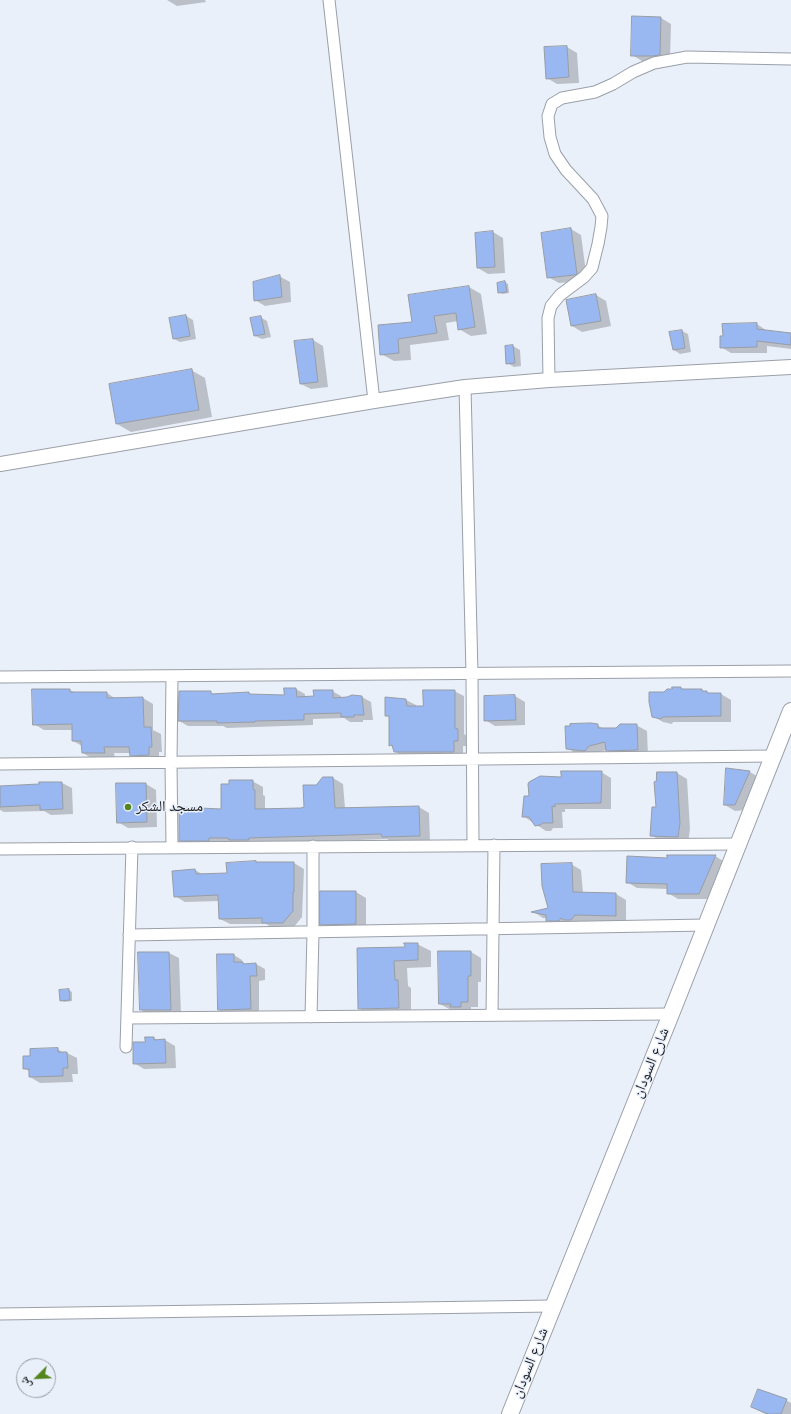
<!DOCTYPE html>
<html>
<head>
<meta charset="utf-8">
<style>
  body { margin:0 }
  #map { position:relative; width:791px; height:1414px; overflow:hidden; background:#eaf0fa; font-family:Karla,"Noto Naskh Arabic",sans-serif }
  canvas { display:block }
  .north { position:absolute; left:16px; top:1358px; width:40px; height:40px; box-sizing:border-box; background:#eaf0fa; border:1px solid #9a9ea6; border-radius:50%; rotate:246deg; font-size:11px; font-weight:700; line-height:16px; text-align:center; color:#212327 }
  .north::after { content:''; display:block; margin:auto; width:14px; height:18px; background:#53861d; clip-path:polygon(50% 0,100% 100%,50% 72%,0 100%) }
</style>
</head>
<body>
<div id="map">
<canvas width="791" height="1414"></canvas>
<div class="north">ش</div>
</div>
<script>
const g = document.querySelector('canvas').getContext('2d');
g.lineJoin = 'round';
function fill(path, color) { g.fillStyle = color; g.fill(path, 'evenodd'); }
function stroke(path, color, width, dash) { g.strokeStyle = color; g.lineWidth = width; g.lineCap = dash ? 'butt' : 'round'; g.setLineDash(dash || []); g.stroke(path); }
function label(font, color, halo, rows, align = 'center') {
  g.font = font + ' Karla,"Noto Naskh Arabic",sans-serif'; g.lineWidth = 3; g.setLineDash([]); g.textBaseline = 'middle'; g.strokeStyle = halo; g.fillStyle = color; for (const [text, x, y, turn = 0] of rows) {
    g.save(); g.translate(x, y); g.rotate((+turn || 0) * Math.PI / 180); g.textAlign = isNaN(turn) ? turn : align; if (halo) g.strokeText(text, 0, 0); g.fillText(text, 0, 0); g.restore();
  }
}
fill(new Path2D(`
  M167 0H205L206 2 177 6Z
  M633 17 661 18 671 24 670 60 663 62 642 61 632 55Z
  M567 47 577 53 579 83 557 84 547 78 545 48Z
  M571 229 581 235 587 280 585 281 559 283 548 277 542 234Z
  M493 232 503 238 505 273 488 274 478 268Z
  M279 276 290 282 291 302 265 306 255 300Z
  M505 282 508 284 509 293 502 294 499 292 498 284Z
  M469 287 481 294 487 334 471 336 459 329 458 321 446 323 449 340 410 345 411 360 394 361 381 354 413 323Z
  M596 295 606 301 611 326 582 332 572 326Z
  M186 316 193 320 196 339 180 342 174 339Z
  M260 317 267 321 271 337 262 339 255 336Z
  M757 324 767 331 791 334V349L767 346V353H731L721 347 724 336Z
  M682 331 688 334 691 352 680 354 674 350Z
  M313 340 323 346 328 387 311 389 301 384Z
  M513 346 520 350 521 366 514 367 507 363Z
  M191 370 205 378 212 417 131 432 117 424Z
  M673 688H681L685 690H701L710 694H721L731 700V722H673L672 724 663 722 653 716 664 693 673 690Z
  M285 689H296L305 694V697H315L332 691 341 696V699L352 696 362 697 371 702 373 720H363V722H350L344 718 313 719V725L227 728 223 726H188L179 721 210 692 215 695 249 693 252 695 284 696Z
  M70 690 76 693H107L116 699 143 698 153 704V730L161 734 162 752H159V761H141L131 755 130 753H114L115 758 93 759 83 753 82 746 73 741V730H44L34 724Z
  M454 691 464 696V734L467 736V746H463V757H404L394 751 393 747 390 745V718L386 715 406 700 416 705V707H424Z
  M515 696 525 702V725L495 726 485 720Z
  M597 725 604 729H616L636 725 647 731 648 756H617L606 750 600 752 596 756 577 754 567 748Z
  M727 769 750 772 760 778 746 810 735 811 725 805Z
  M601 772 611 778V809H565V812H562L563 828H553L551 831H546L523 816 530 797 562 778Z
  M677 773 687 779 690 829 688 843 661 841 651 835 657 808Z
  M333 778 343 784 345 808 419 807 429 813 430 842 393 843 387 839 190 846 180 840 222 810 230 785 252 781 263 787V795L265 796V810L305 808 316 786Z
  M62 783 72 788 73 814 51 815 44 811 4 812 0 810V787Z
  M146 784 156 790 157 827 128 828 118 822Z
  M715 856 725 862 710 899H678L668 893V889L637 888 627 882 668 859Z
  M258 863H294L304 869 302 917 293 928H273L266 924H230L220 919V901L185 902 175 896 195 870 202 874H228Z
  M571 864 581 870 583 893 616 894 626 900V921H585L581 926H557L547 920V918H543L534 912 549 909Z
  M321 892H356L366 898V929L331 930 321 924Z
  M417 944 431 951V967L407 968 408 986 411 988V1015L372 1016 359 1008 358 949 406 948Z
  M471 952 481 958V982H478V1007H471V1012H461L457 1010H451L440 1004Z
  M169 953 179 958 181 1015 151 1016 141 1010Z
  M234 955 242 960 243 963 246 965 256 964 265 969V980L259 981V1014L228 1015 219 1010Z
  M69 990 72 992V1001L64 1002 61 1000Z
  M154 1038 158 1040H165L175 1046 176 1068 144 1069 134 1063 146 1043Z
  M58 1049 63 1053H67L77 1058 78 1074H72L73 1082 40 1083 30 1077V1072L24 1068 31 1057Z
  M786 1400 791 1403V1414H765L752 1407Z`), '#0003');
const building = new Path2D(`
  M632 16 661 17 660 55 652 56H631Z
  M567 46 569 77 546 79 544 47Z
  M571 228 577 274 574 275 547 278 541 233Z
  M493 231 495 267 477 268 475 233Z
  M280 275 282 297 254 301 253 282Z
  M505 281 507 292 498 293 497 283Z
  M469 286 475 327 458 330 456 313 434 316 437 333 398 339 399 353 380 355 378 325 412 322 408 295Z
  M596 294 601 321 571 326 566 300Z
  M186 315 190 336 173 339 169 318Z
  M261 316 265 334 254 336 250 318Z
  M757 323V329L791 333V345L757 341V347L720 348V336H723L722 324Z
  M682 330 685 348 673 350 669 332Z
  M313 339 318 382 300 384 294 341Z
  M513 345 515 363 506 364 505 346Z
  M192 369 199 410 116 424 109 384Z
  M672 687H681V689H702V691H707V693H721V716L663 717 661 719 652 717 649 702V692H664L667 689H672Z
  M284 688H296L297 697 314 696 313 690H333V698L347 697 352 695 362 696 364 715H354V717H341V713L304 714V720L255 721V722L217 723V721H178L179 691H211V694L249 692V694L284 695Z
  M32 689H70V692H107V698L143 697 144 727H151L152 747H149V755L130 756 129 747H104L105 753H82L81 741H72V724L33 725Z
  M423 690H455V728L458 729V741H454V752H394L392 745 389 746V716H385V697L406 699 407 706H423Z
  M515 695 516 720 484 721V696Z
  M591 723 598 724V728H616L620 724H637L638 750 606 751 605 742 589 746 585 751 566 749 565 726H570V724Z
  M726 768 750 771 735 805H724Z
  M561 771H602L601 803 555 804V807L552 806 553 823H543L540 825 535 826 529 817H522L524 796H529L528 784 529 782 540 776 561 777Z
  M657 772H677L680 823 678 837 650 836 652 807H656L654 782 656 781Z
  M323 777H333L335 808 419 806 420 836 382 837 381 834 249 838V840H229L228 838H209V841H179V807L221 809V784H229V780H253V789L255 790V809L301 808 304 807 303 785H316Z
  M39 782H62L63 809 40 810V805L0 807V786L39 784Z
  M116 783H146L147 822 117 823Z
  M667 855H716L699 894H667V884L626 883 627 856 667 858Z
  M256 861V862H294V892H293V911L283 923H262V918L219 919 218 895 174 897 172 871 195 869 196 874 227 873 226 863Z
  M572 863 573 892 616 893V916L575 915 571 920H564L561 918 559 921H546V915L531 912 548 908 542 886 541 864Z
  M320 891H356V924L320 925Z
  M404 943H418V960L394 961 395 980H398L399 1008 358 1009 357 948 405 947Z
  M438 951H471V976H468V1002H461V1007H450L451 1004H439Z
  M138 952H169L171 1010H140Z
  M217 954H234V962H243V964L256 963 257 976H250L251 1009 218 1010Z
  M69 989 70 1000 60 1001 59 990Z
  M145 1037H154V1040L165 1039 166 1063 133 1064V1042H145Z
  M58 1048V1052H67L68 1068H63V1076L29 1077V1069H23V1056H30V1049Z
  M758 1389 787 1399 781 1414H768L751 1407Z`);
fill(building, '#99b8f2');
stroke(building, '#979ca5', 1);
const minor = new Path2D(`
  M329 0 374 401
  M549 380 548 318 551 306 560 295 584 277 592 268 598 244 601 227 602 216 593 199 566 170 555 154 550 137 548 116 552 104 562 98 595 92 613 84 633 72 654 63 687 57 791 59
  M465 387 472 674 473 846
  M172 676 171 762 172 847
  M0 677 791 671
  M0 764 773 756
  M0 849 738 844
  M129 935 707 925
  M492 1015 494 845
  M311 1017 313 932V846
  M127 1018 671 1014
  M126 1047 132 847
  M0 1314 553 1306`);
const tertiary = new Path2D(`
  M0 464 374 401 465 387 549 380 791 367`);
const secondary = new Path2D(`
  M510 1414 671 1014 791 711`);
stroke(minor, '#9a9fa8', 13);
stroke(tertiary, '#9a9fa8', 16);
stroke(secondary, '#9a9fa8', 18);
stroke(minor, '#fff', 11);
stroke(tertiary, '#fff', 14);
stroke(secondary, '#fff', 16);
for (const [x, y, r, color] of [
  [128,807,4,"#53861d"]
]) { const dot = new Path2D(); dot.arc(x, y, r, 0, 2 * Math.PI); g.fillStyle = color; g.fill(dot); stroke(dot, '#eaf0fa', 1.5); }
label('15px', '#212327', '#eaf0fa', [
  ["مسجد الشكر",136,807]
], 'left');
label('15px', '#212327', '#eaf0fa', [
  ["شارع السودان",651,1063,-68],
  ["شارع السودان",530,1363,-68]
]);
</script>
</body>
</html>
